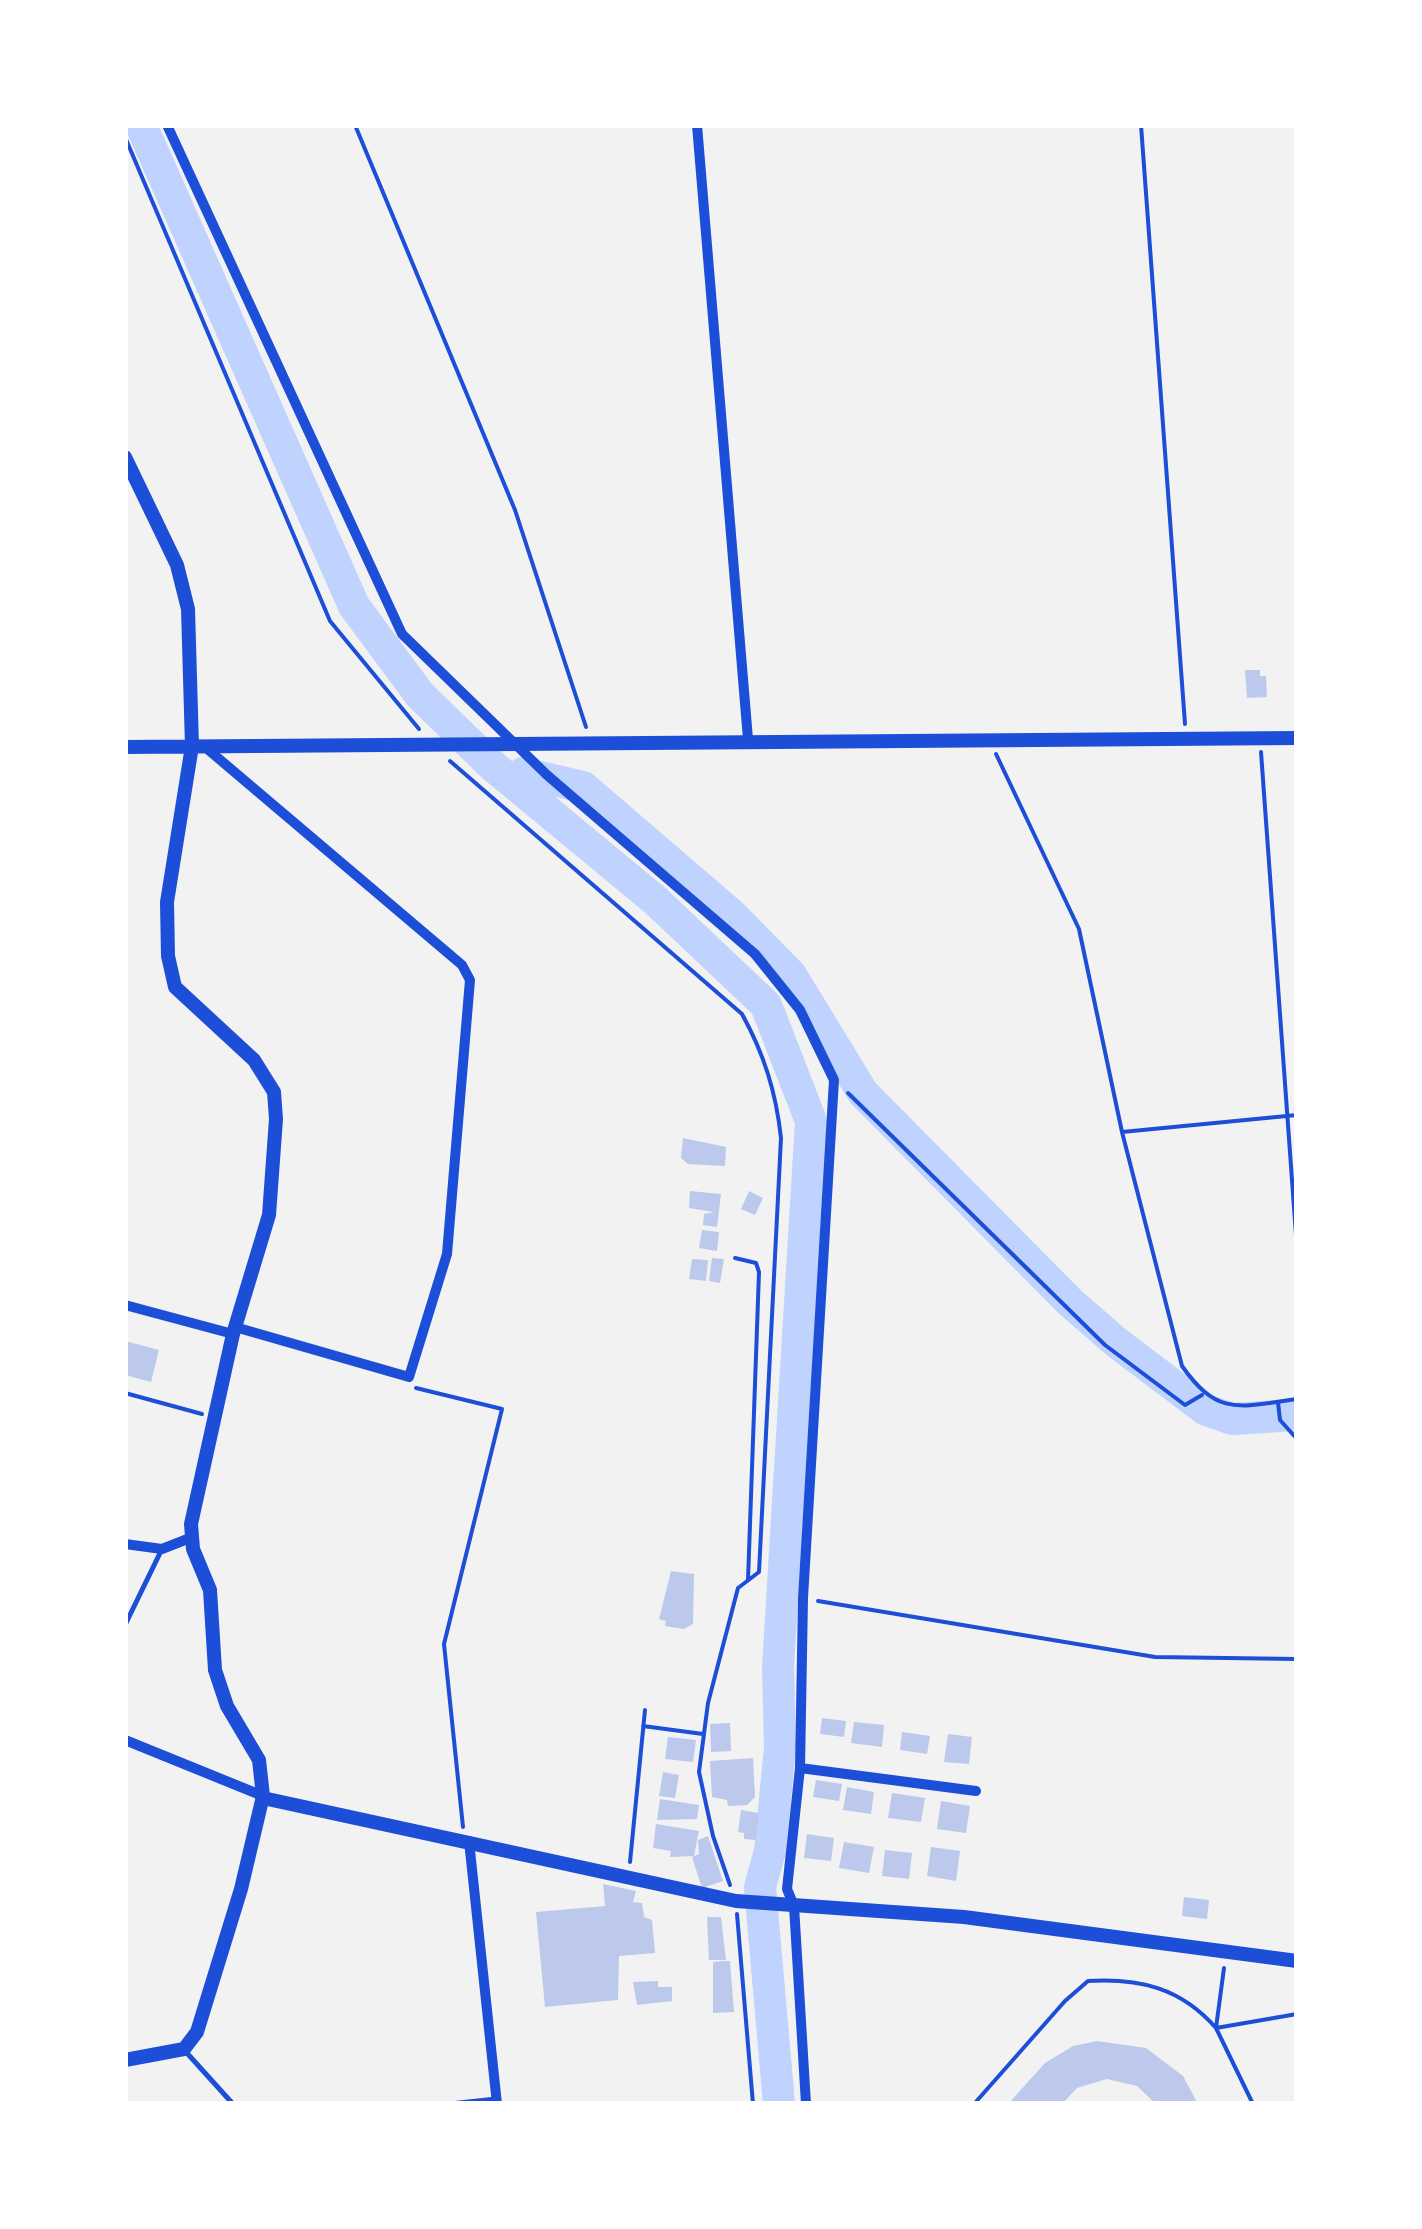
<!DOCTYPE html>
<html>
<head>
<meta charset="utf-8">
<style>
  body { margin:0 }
  #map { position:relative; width:1422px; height:2229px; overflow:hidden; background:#f2f2f2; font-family:Figtree,sans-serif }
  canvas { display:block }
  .frame { position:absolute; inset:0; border:128px solid #fff; pointer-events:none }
</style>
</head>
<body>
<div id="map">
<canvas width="1422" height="2229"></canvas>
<div class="frame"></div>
</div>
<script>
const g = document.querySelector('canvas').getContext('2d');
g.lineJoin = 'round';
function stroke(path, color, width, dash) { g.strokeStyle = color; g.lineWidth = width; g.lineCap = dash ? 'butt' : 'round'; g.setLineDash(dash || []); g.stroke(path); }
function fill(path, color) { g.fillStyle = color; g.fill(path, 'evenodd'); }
stroke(new Path2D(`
  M141 125 354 606 420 695 494 767 655 900 766 1005 811 1121 778 1667 780 1748 770 1851 760 1887 779 2104
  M523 773 583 787 733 916 791 975 863 1093 1070 1302 1116 1342 1206 1410 1232 1419 1297 1415`), '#bfd3fe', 32);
fill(new Path2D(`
  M1245 670H1260V676H1266L1267 697 1247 698Z
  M683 1138 726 1147 725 1166 688 1164 681 1158Z
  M690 1191 721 1194 717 1227 703 1225 704 1214 714 1212 689 1208Z
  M749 1191 763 1198 755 1215 741 1209Z
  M702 1230 719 1232 717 1251 699 1248Z
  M712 1258 724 1259 720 1283 709 1281Z
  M692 1259 708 1260 706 1281 689 1279Z
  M125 1341 159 1350 151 1382 125 1375Z
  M671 1571 694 1574 693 1624 684 1629 665 1626 666 1621 659 1619Z
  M822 1718 846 1721 844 1737 820 1734Z
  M854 1722 884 1725 882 1747 851 1743Z
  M730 1723 731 1751 711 1752 710 1724Z
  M902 1732 930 1736 927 1754 900 1750Z
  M948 1734 972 1737 969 1764 944 1762Z
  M668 1737 696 1740 693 1762 665 1759Z
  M753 1758 755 1797 747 1805 728 1806 727 1800 712 1797 710 1761Z
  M663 1772 679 1775 675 1798 659 1796Z
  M816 1780 842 1784 839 1801 813 1797Z
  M847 1787 874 1792 871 1814 843 1810Z
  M892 1793 925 1798 921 1822 888 1818Z
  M660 1799 699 1805 697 1819 657 1820Z
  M941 1801 970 1806 966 1833 937 1829Z
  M741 1810 759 1813 756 1840 744 1839V1833L738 1832Z
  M656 1824 699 1831 694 1856 670 1857 671 1851 653 1848Z
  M807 1834 834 1838 831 1861 804 1858Z
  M708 1836 723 1881 702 1888 692 1857 699 1854 698 1840Z
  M844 1842 874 1847 869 1873 839 1868Z
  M931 1847 960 1851 956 1881 927 1876Z
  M885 1850 912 1853 909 1879 882 1876Z
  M603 1884 636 1891 633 1902 642 1903 644 1917 652 1920 655 1953 619 1956 618 2000 545 2007 536 1912 605 1906Z
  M1184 1897 1209 1900 1207 1919 1182 1916Z
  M707 1917H721L726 1960H709Z
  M724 1961H730L734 2012 713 2013V1962Z
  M658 1981V1987H672V2001L637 2005 633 1982Z
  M1097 2041 1146 2048 1183 2076 1198 2104H1156L1137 2086 1107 2079 1077 2088 1062 2104H1008L1045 2063 1073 2046Z`), '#bdc9ec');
stroke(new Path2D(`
  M355 125 515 510 586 727
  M1141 125 1185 724
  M125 137 330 621 419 729
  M1261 752 1297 1249
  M996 754 1079 929 1122 1132 1182 1366C1218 1417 1239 1407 1297 1399
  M450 761 742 1014C764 1054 776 1092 781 1138L759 1572 738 1588 708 1703 699 1772 713 1836 730 1885
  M848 1093 1105 1345 1185 1405 1202 1395
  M1122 1132 1297 1115
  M735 1258 756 1263 759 1272 748 1580
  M416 1388 502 1409 444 1644 463 1827
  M125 1393 202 1414
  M1278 1402 1280 1420 1297 1439
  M818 1601 1155 1657 1297 1659
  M643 1726 703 1734
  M630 1862 645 1710
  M737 1914 753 2104
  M1224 1968 1216 2028 1253 2104
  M974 2104 1065 2001 1088 1981C1140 1978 1181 1988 1216 2028L1297 2014`), '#1d4ed8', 4);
stroke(new Path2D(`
  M125 1625 161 1551
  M186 2052 233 2104
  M450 2104 496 2099`), '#1d4ed8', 5);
stroke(new Path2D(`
  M167 125 402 634 547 775 755 954 800 1010 834 1080 803 1598 800 1768 787 1889 794 1906 806 2104
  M697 125 748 739
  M205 747 462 965 470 980 447 1254 409 1377 235 1327
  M125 1305 233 1334
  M125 1544 162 1549 190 1538
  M125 1740 263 1796
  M800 1768 976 1791
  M469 1841 497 2104`), '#1d4ed8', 10);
stroke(new Path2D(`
  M125 457 177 565 188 609 192 746 167 902 168 956 175 987 254 1060 274 1092 276 1119 269 1215 233 1334 191 1524 193 1549 210 1590 215 1670 227 1706 259 1760 263 1796 241 1889 197 2032 184 2049 125 2060
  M125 747 1297 738
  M263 1798 736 1901 964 1917 1297 1961`), '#1d4ed8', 14);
</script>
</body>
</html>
